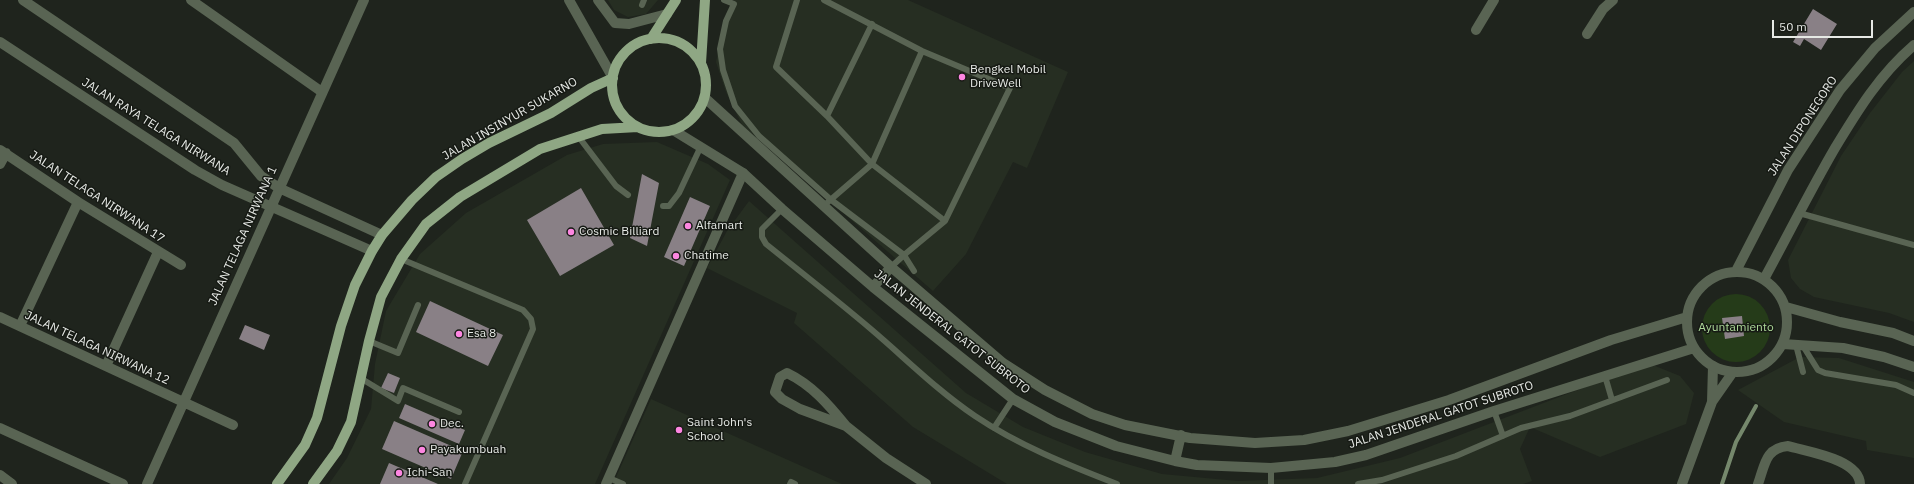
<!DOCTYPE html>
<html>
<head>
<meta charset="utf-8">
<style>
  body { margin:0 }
  #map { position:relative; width:1914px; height:484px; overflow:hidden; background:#1f241d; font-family:"IBM Plex Sans",sans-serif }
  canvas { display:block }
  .scale { position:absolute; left:1772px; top:20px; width:101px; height:18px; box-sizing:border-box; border:2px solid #e6e9e5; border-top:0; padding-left:5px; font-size:12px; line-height:14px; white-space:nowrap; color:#e6e9e5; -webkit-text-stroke:3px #161a14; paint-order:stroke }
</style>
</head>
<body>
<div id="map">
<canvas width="1914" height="484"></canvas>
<div class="scale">50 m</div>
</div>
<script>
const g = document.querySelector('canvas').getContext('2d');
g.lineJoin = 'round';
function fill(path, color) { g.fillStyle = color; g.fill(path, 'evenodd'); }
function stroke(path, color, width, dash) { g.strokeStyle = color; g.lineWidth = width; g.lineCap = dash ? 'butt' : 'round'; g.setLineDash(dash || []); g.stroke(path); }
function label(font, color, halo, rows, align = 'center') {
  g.font = font + ' "IBM Plex Sans",sans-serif'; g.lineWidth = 3; g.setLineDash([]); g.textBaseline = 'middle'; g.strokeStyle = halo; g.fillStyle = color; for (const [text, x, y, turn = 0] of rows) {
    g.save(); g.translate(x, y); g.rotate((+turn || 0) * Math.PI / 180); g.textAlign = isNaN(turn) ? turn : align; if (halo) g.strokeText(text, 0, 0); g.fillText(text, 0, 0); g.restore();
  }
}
fill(new Path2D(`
  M608 0H658L646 14 628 17 614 10Z
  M734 0H908L1068 72 1027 168 1013 162 966 254 933 291 742 125 726 92 716 62 723 25Z
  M1914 61V322L1889 313 1814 297 1800 289 1791 278 1788 260 1841 156 1870 113 1902 72Z
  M657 142 708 164 730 180 595 484H329L347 458 371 409 375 364 386 311 420 254 466 213 567 155 603 144Z
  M749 201 966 393 1023 427 1085 452 1162 474 1238 481 1317 478 1400 458 1648 363 1680 376 1694 393 1686 424 1600 457 1530 427 1520 449 1532 481 1523 484H1007L913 427 794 323 797 313 707 268 727 231Z
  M1800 357 1839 358 1914 382V458L1867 450 1866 441 1784 422 1738 390Z
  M651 399 842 484H613Z`), '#262e22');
fill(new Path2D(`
  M1702 328a34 34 0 1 1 68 0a34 34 0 1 1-68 0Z`), '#253b19');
stroke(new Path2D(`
  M1722 484 1736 442 1756 406`), '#75886c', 4);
fill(new Path2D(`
  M1813 9 1837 24 1821 50 1804 39 1800 46 1793 42Z
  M642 174 659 183 647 246 630 238Z
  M581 188 614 245 560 276 527 220Z
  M690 197 710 206 684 266 664 257Z
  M430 301 503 335 488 366 416 332Z
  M1742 316 1744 336 1725 339 1722 318Z
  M245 325 270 335 264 350 239 339Z
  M388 373 400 378 394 393 381 388Z
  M405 404 465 430 459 444 399 418Z
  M394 421 463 451 451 479 382 449Z
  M389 463 438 484H380Z`), '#898086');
stroke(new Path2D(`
  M724 0 734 4 726 21 720 49 723 70 735 106 759 136 830 199 904 255 891 267
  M797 0 776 67 827 116
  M824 0 922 51 1010 88 945 221 904 255 914 271
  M642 5 644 0
  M872 24 827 116 872 164 945 221
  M578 136 616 186 628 195
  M828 202 872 164 922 51
  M663 206H669L679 193 701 146
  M782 209 762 229V237L766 244C802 273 838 301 872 330 906 359 938 391 975 416 1018 445 1068 465 1117 484
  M1799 213 1914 245
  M401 259 523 310 531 319 533 329 465 484
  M369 341 398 353 418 305
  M1796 345 1803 372
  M1803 346 1818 370 1825 373 1896 385 1914 393
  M1605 376 1612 400
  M362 379 398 401 403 388 459 412
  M1494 411 1503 436
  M994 428 1013 399
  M609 478 623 484
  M790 484 791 482 795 484
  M1271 484V468
  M1358 484 1382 480 1456 456 1521 428 1570 416 1667 380`), '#596453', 6);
stroke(new Path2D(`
  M23 0 234 143 261 176 279 188 382 235
  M191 0 322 92
  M569 0 613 78
  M598 0 615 23 629 24 667 14
  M1476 30 1494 0
  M1587 34 1603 9 1613 0
  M0 42 195 170 222 185 372 251
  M0 150 78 202 181 265
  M0 164 6 153
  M0 317 233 425
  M20 326 78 202
  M106 366 158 252
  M1712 402 1713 366
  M846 426C829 405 812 385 787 373L780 377 775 392 782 399 800 409 846 426 886 458 926 484
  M0 428 123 484
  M0 475 12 484
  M147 484 364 0
  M606 484 743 173
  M1682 484 1712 402 1733 372
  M1758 484C1765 465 1765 448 1788 446 1808 452 1859 459 1860 484`), '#596453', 10);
stroke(new Path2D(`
  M705 98 891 267 1003 363 1045 390 1092 414 1125 425 1190 438 1255 443 1304 440 1348 431 1449 400 1611 340 1687 317
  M673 130 743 173 782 209 873 287 1013 399 1055 422 1116 446 1175 461 1197 465 1271 468 1335 462 1366 455 1494 411 1694 348
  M1736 271 1788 170 1840 90 1875 48 1914 12
  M1687 322a50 50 0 1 1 100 0a50 50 0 1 1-100 0Z
  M1764 279C1788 235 1810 191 1835 148 1858 110 1880 74 1914 45
  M873 287 891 267
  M1786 307 1840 322 1893 333 1914 341
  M1783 344 1843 348 1884 357 1914 367
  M1175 461 1181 435`), '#596453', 10);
stroke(new Path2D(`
  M612 85a47 47 0 1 1 94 0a47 47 0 1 1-94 0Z
  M651 39 676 0
  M701 63 705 0
  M277 484 305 445 317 418 341 326 355 285 372 251 382 235 412 200 436 177 462 159 489 143 551 113 591 88 613 78
  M313 484 337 451 351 422 369 341 381 297 401 259 426 224 460 197 540 149 602 129 638 127`), '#8fa784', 10);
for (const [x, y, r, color] of [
  [962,77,4,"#fd86e1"],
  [688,226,4,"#fd86e1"],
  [571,232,4,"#fd86e1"],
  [676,256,4,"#fd86e1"],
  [459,334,4,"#fd86e1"],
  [432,424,4,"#fd86e1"],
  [679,430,4,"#fd86e1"],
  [422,450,4,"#fd86e1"],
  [399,473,4,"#fd86e1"]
]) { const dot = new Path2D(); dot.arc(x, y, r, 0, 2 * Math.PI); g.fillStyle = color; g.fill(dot); stroke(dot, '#161a14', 1.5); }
label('12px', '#e6e9e5', '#161a14', [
  ["Bengkel Mobil",970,70],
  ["DriveWell",970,84],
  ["Alfamart",696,226],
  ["Cosmic Billiard",579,232],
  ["Chatime",684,256],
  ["Esa 8",467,334],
  ["Saint John's",687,423],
  ["School",687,437],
  ["Dec.",440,424],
  ["Payakumbuah",430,450],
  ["Ichi-San",407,473]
], 'left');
label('12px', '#e6e9e5', '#161a14', [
  ["JALAN INSINYUR SUKARNO",510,119,-30],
  ["JALAN DIPONEGORO",1803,126,-57],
  ["JALAN RAYA TELAGA NIRWANA",156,127,32],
  ["JALAN TELAGA NIRWANA 17",97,197,33],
  ["JALAN TELAGA NIRWANA 1",243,236,-66],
  ["JALAN JENDERAL GATOT SUBROTO",952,332,38],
  ["JALAN TELAGA NIRWANA 12",97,348,25],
  ["JALAN JENDERAL GATOT SUBROTO",1441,415,-18]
]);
label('12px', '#add899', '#161a14', [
  ["Ayuntamiento",1736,328]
]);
</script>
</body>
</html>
